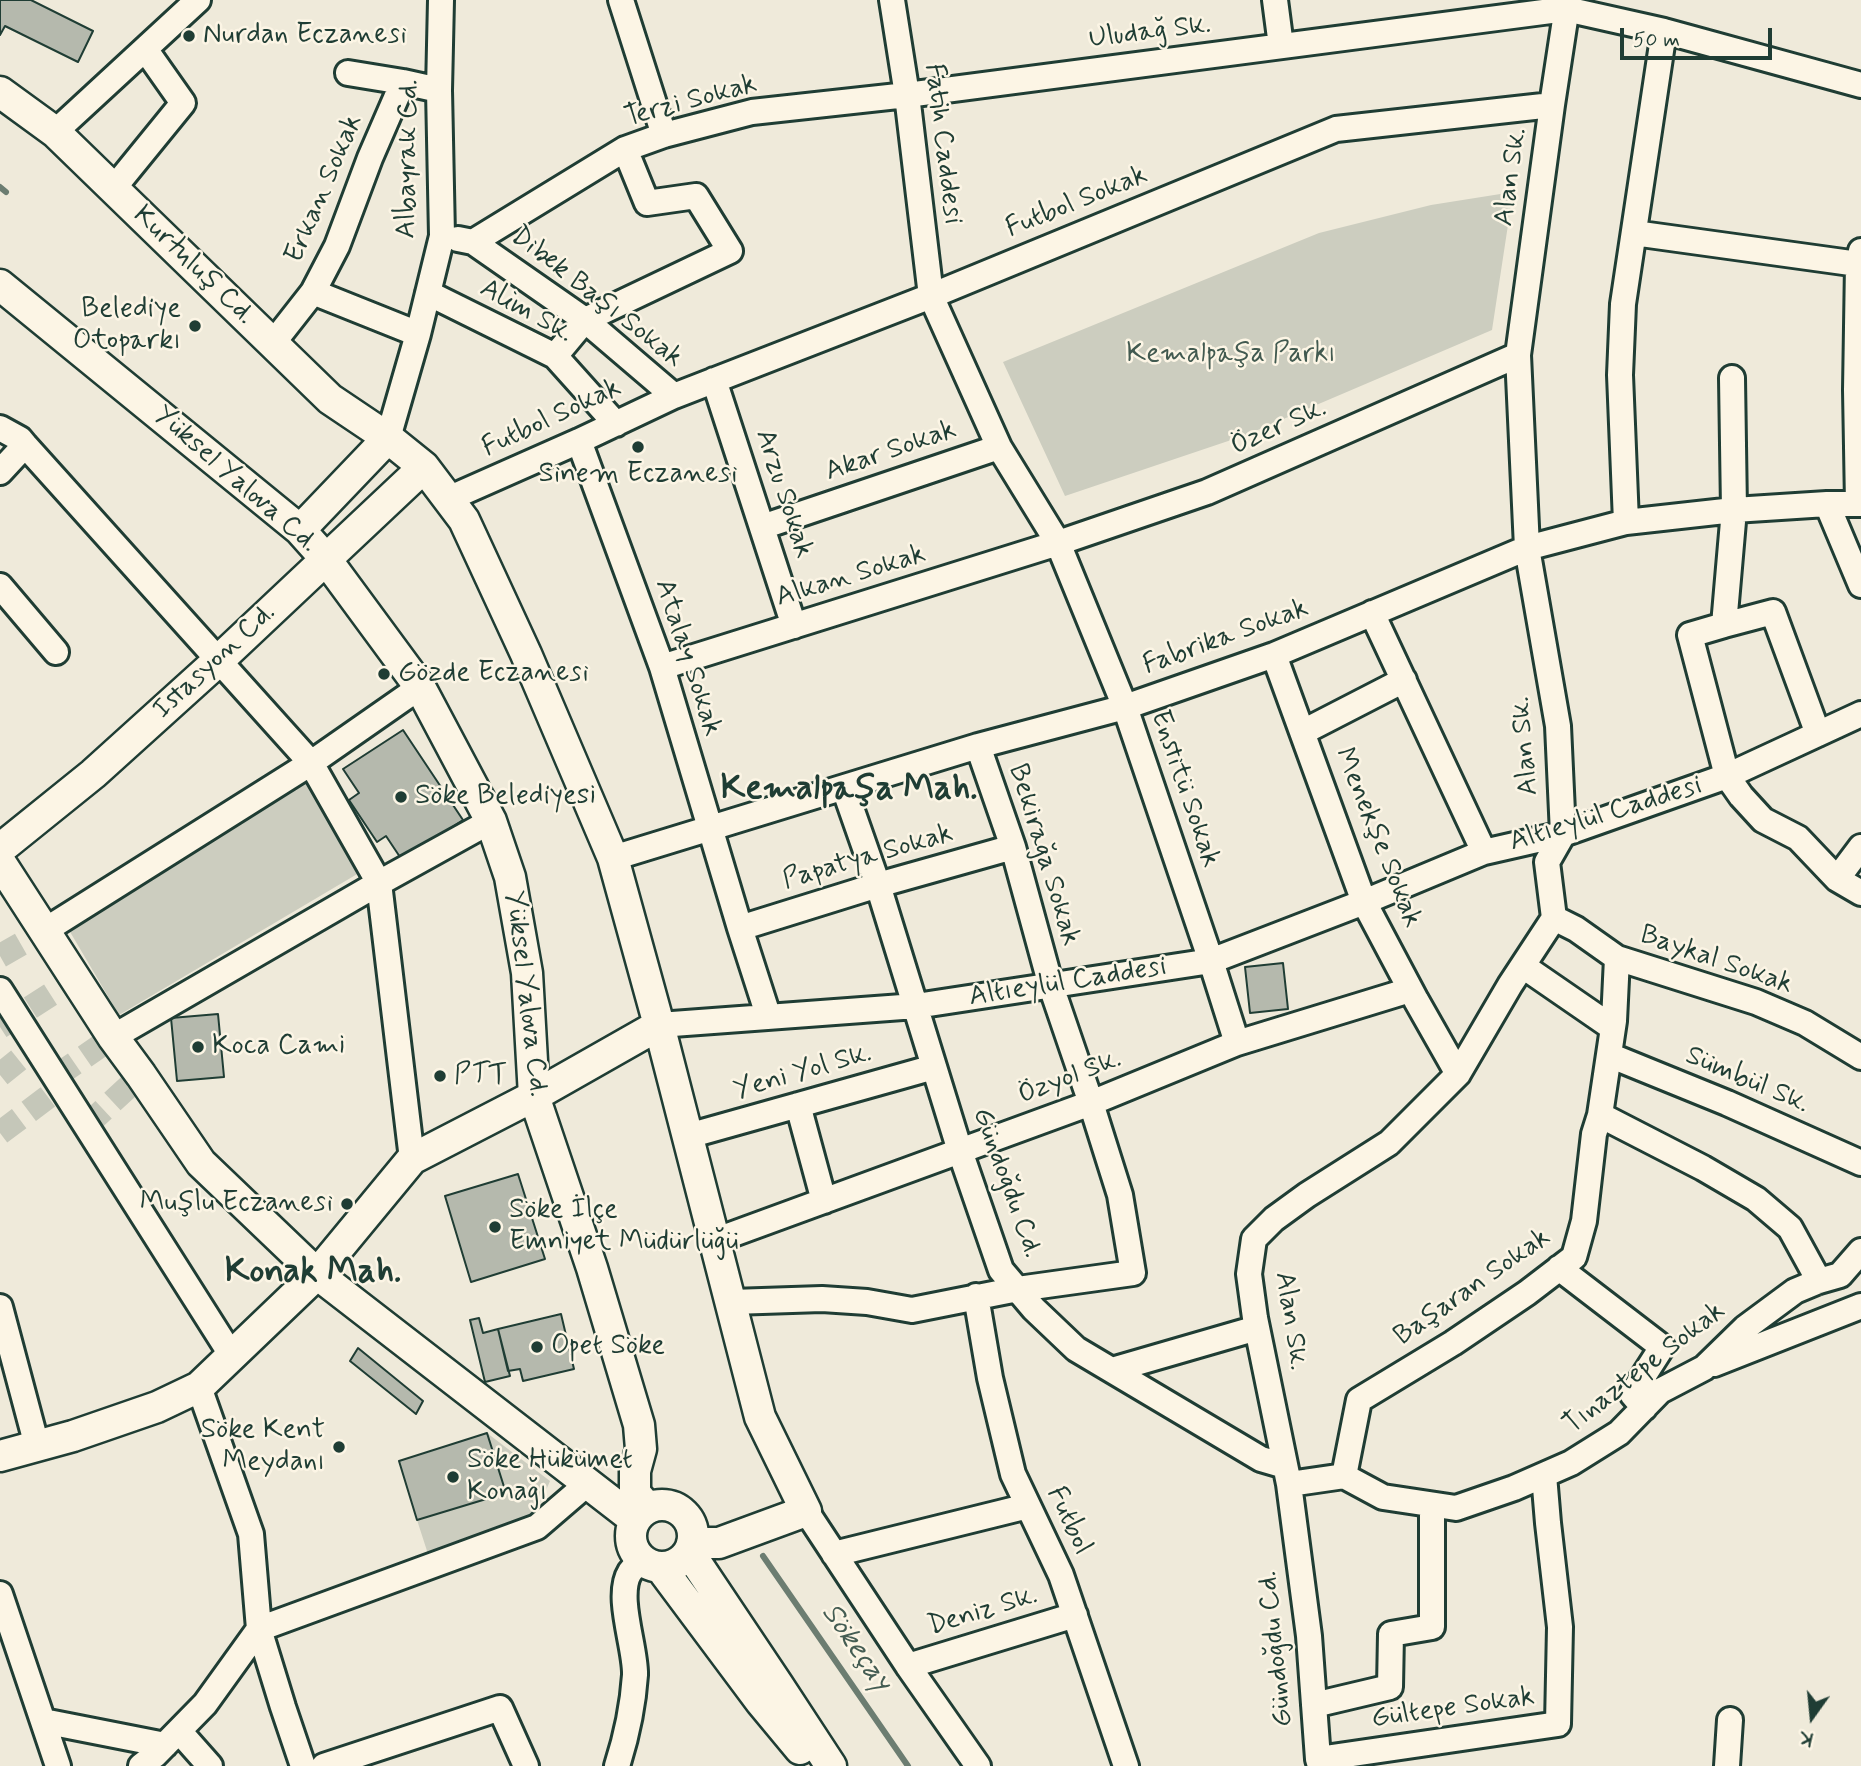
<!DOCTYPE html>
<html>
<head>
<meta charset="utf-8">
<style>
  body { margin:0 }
  #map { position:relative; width:1861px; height:1766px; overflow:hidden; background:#efeada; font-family:Mynerve,sans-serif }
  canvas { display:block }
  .north { position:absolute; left:1777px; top:1682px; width:70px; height:70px; -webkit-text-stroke:5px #fcf5e5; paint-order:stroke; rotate:195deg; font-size:19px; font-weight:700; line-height:28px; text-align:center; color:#1f3d34 }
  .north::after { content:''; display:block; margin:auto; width:24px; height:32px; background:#1f3d34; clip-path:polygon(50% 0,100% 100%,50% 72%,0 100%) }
  .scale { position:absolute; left:1620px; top:28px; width:152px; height:32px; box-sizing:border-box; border:4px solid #1f3d34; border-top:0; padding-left:9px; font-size:21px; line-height:24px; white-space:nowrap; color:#1f3d34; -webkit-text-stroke:5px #fcf5e5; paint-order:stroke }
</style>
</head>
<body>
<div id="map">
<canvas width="1861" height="1766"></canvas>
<div class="north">K</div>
<div class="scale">50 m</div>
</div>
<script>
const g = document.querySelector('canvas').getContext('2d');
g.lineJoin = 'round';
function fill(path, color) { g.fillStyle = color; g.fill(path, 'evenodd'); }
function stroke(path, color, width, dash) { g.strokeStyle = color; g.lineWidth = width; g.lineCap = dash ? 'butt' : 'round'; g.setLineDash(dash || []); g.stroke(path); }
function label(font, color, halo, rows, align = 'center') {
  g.font = font + ' Mynerve,sans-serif'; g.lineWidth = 5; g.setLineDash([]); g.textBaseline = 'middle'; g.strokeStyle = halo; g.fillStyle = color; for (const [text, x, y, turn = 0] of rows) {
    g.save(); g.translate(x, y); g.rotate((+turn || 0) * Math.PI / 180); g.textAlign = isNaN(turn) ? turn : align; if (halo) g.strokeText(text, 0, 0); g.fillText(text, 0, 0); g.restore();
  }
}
fill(new Path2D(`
  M1513 192 1492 330 1246 435 1065 496 1003 362 1319 233 1431 205Z
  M307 779 364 870 119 1015 66 925Z
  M487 1433 550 1481 538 1509 527 1521 428 1554 417 1520 506 1493Z`), '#cccdbf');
stroke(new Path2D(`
  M0 187 6 192
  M763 1556 908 1766`), '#6c7d71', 6);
const building = new Path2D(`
  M0 0H31L93 31 78 62 5 26 0 35Z
  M403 730 463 820 402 860 386 836 377 842 349 800 359 793 343 769Z
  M1283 963 1288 1009 1250 1013 1245 967Z
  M218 1014 224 1077 177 1081 171 1018Z
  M518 1174 545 1259 471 1282 445 1196Z
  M561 1314 574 1369 523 1381 520 1369 508 1371 498 1329Z
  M479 1318 483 1333 498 1329 510 1376 485 1382 470 1320Z
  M358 1348 423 1401 416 1414 350 1361Z
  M487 1433 506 1493 417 1520 399 1461Z`);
fill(building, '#b5b9ad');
stroke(building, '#1f3d34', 2);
stroke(new Path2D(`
  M0 956 44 931
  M0 1027 75 979
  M0 1075 36 1046
  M55 1077 113 1037
  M86 1126 141 1075
  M0 1133 61 1087`), '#c5c7b9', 24, [24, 12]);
const minor = new Path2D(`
  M621 0 664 135
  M892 0 907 95 931 296 999 447 1058 543 1125 707 1211 961 1237 1043
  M1275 0 1281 46
  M348 73 403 82
  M55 132 198 0
  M113 189 183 103 145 49
  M1634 233 1858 264
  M458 239 473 242 585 320 674 396
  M473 242 625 149 664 135 752 112 907 95 1566 9 1664 31 1861 85
  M313 292 418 334
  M428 293 555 356 616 424
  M273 343 313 292 337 246 370 158 403 82 439 90
  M555 356 585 320 730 251 696 196 647 203 625 149
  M1732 378 1734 510 1724 625 1690 635 1727 776 1741 796 1763 820 1798 838 1837 879 1861 893
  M714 380 794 626
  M0 428 20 439 25 445 311 763 379 883 412 1159
  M388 438 418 334 442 236 439 90 441 0
  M579 441 662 667 740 928 768 1015
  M0 472 25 445
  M448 499 579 441 674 396 931 296 1336 129 1552 105
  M1827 504 1861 585
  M1858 504 1856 390 1858 264 1861 251
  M1626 522 1620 375 1623 304 1664 31
  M762 527 999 447
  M0 586 56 652
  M1372 613 1484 852
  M1724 625 1773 612 1818 734
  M1274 655 1364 902 1416 1000 1458 1074
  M662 667 1058 543 1207 492 1518 355
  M1303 732 1404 680
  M844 788 878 885 960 1151 1001 1270 1034 1309 1076 1349 1261 1459 1285 1466
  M613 858 978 746 1125 707 1274 655 1527 548 1626 522 1734 510 1827 504H1861
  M1837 879 1861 847
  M1554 918 1576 929 1617 958 1756 1002 1805 1023 1861 1057
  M740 928 878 885 1013 847
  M44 931 311 763 420 687
  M1523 966 1613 1028
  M0 990 232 1356
  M659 1025 916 1006 1211 961 1364 902 1484 852 1563 834 1727 776 1861 714
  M113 1037 379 883 491 821
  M1609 1055 1727 1103 1861 1163
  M798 1105 824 1201
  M1600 1115 1703 1168 1756 1199 1790 1228 1819 1281
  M688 1136 934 1067
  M714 1241 1091 1103 1237 1043 1410 990
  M1559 1268 1662 1347 1632 1394 1644 1408
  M976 1296 990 1378 1013 1474 1061 1575 1126 1766
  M732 1302 822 1299 867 1302 912 1310 1018 1289 1133 1273 1120 1195 1091 1103 1051 986 1013 847 978 746
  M0 1307 37 1446
  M1714 1364 1861 1306
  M1112 1370 1257 1328
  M199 1387 251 1534 259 1629 283 1707 303 1766
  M1344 1476 1359 1400 1453 1343 1527 1293 1574 1257 1584 1221 1594 1134 1600 1115 1614 1021 1617 958
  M1289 1484 1344 1476 1383 1497 1456 1508 1514 1488 1571 1463 1619 1433 1660 1391 1704 1368 1745 1328 1795 1291 1819 1281 1840 1275 1861 1251
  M806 1511 908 1666 978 1766
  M834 1554 1028 1506
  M0 1594 58 1766
  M908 1666 1075 1615
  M1314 1705 1390 1687 1391 1634 1432 1627V1506
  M43 1721 165 1745
  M179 1731 210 1766
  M1318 1759 1558 1724 1560 1627 1548 1523 1544 1475
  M141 1766 155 1755 205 1704 259 1629 537 1527 587 1484
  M324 1766 500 1708 526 1766
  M617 1766C626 1738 633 1705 635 1675 636 1648 615 1596 630 1572 633 1568 637 1564 641 1560
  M1320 1766 1318 1759 1309 1636 1289 1484 1255 1318 1249 1274 1254 1239 1274 1219 1307 1195 1389 1143 1458 1074 1510 985 1554 918 1547 862 1563 834 1558 726 1527 548 1518 355 1552 105 1568 0
  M1727 1766 1730 1720`);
const major = new Path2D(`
  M0 92 55 132 330 399 388 438 424 467 464 520 526 654 613 858 659 1025 760 1417 806 1511 719 1543H692
  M0 285 300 530 325 558 420 687 491 821 510 877 527 973 534 1096 592 1268 639 1425 641 1449 635 1471V1493L648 1508
  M300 530 388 438
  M0 849 93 774 218 661 424 467
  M0 862 113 1037 141 1075 201 1163 317 1274 635 1520
  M0 1456 73 1436 157 1407 199 1387 317 1274 412 1159 534 1096 659 1025
  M631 1536a31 31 0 1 1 62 0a31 31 0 1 1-62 0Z
  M689 1552 778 1685 831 1766
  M661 1568 761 1702 800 1749`);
stroke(minor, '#1f3d34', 30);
stroke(major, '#1f3d34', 35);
stroke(minor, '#fcf5e5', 24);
stroke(major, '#fcf5e5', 30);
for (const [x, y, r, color] of [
  [189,36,7,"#1f3d34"],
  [195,326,7,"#1f3d34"],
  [638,447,7,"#1f3d34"],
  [384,674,7,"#1f3d34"],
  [401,797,7,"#1f3d34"],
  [198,1047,7,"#1f3d34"],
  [440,1076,7,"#1f3d34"],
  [347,1204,7,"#1f3d34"],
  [495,1227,7,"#1f3d34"],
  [537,1347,7,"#1f3d34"],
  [339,1447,7,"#1f3d34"],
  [453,1477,7,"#1f3d34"]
]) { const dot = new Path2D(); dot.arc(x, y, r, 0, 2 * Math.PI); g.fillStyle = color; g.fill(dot); stroke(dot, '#fcf5e5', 2.5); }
label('28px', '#1f3d34', '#fcf5e5', [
  ["Uludağ Sk.",1150,33,-7],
  ["Terzi Sokak",691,102,-15],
  ["Fatih Caddesi",942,144,83],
  ["Albayrak Cd.",409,159,-89],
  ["Alan Sk.",1512,177,-82],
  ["Erkan Sokak",325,189,-67],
  ["Futbol Sokak",1077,203,-22],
  ["Kurtuluş Cd.",193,266,44],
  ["Dibek Başı Sokak",596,298,38],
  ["Alim Sk.",526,312,29],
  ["Futbol Sokak",552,419,-25],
  ["Özer Sk.",1279,428,-24],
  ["Akar Sokak",891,452,-19],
  ["Yüksel Yalova Cd.",235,480,41],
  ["Arzu Sokak",783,494,72],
  ["Alkan Sokak",851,577,-17],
  ["Fabrika Sokak",1226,638,-20],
  ["Atalay Sokak",687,658,72],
  ["Istasyon Cd.",215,662,-43],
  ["Alan Sk.",1526,746,-95],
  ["Enstitü Sokak",1184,789,71],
  ["Altıeylül Caddesi",1606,815,-17],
  ["Menekşe Sokak",1377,838,68],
  ["Bekirağa Sokak",1043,855,73],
  ["Papatya Sokak",868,858,-16],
  ["Baykal Sokak",1716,961,19],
  ["Altıeylül Caddesi",1068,983,-9],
  ["Yüksel Yalova Cd.",525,994,83],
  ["Yeni Yol Sk.",803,1073,-16],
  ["Özyol Sk.",1070,1078,-21],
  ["Sümbül Sk.",1747,1081,23],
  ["Gündoğdu Cd.",1006,1183,70],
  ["Başaran Sokak",1473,1288,-35],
  ["Alan Sk.",1290,1321,81],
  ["Tınaztepe Sokak",1645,1369,-38],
  ["Futbol",1068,1521,65],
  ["Deniz Sk.",983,1612,-17],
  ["Gündoğdu Cd.",1277,1649,-96],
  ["Gültepe Sokak",1453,1709,-8]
]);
label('28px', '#1f3d34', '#fcf5e5', [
  ["Nurdan Eczanesi",203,36],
  ["Belediye",181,310,"right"],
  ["Otoparkı",181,342,"right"],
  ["Sinem Eczanesi",638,475,"center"],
  ["Gözde Eczanesi",398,674],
  ["Söke Belediyesi",415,797],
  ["Koca Cami",212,1047],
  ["PTT",454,1076],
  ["Muşlu Eczanesi",333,1204,"right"],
  ["Söke İlçe",509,1211],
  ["Emniyet Müdürlüğü",509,1243],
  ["Opet Söke",551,1347],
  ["Söke Kent",325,1431,"right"],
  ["Meydanı",325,1463,"right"],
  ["Söke Hükümet",467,1461],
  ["Konağı",467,1493]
], 'left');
label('28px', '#425a50', '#fcf5e5', [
  ["Kemalpaşa Parkı",1231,355]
]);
label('italic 30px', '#455d53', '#fcf5e5', [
  ["Sökeçay",855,1648,55]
]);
label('bold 35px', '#1f3d34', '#fcf5e5', [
  ["Kemalpaşa Mah.",849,791],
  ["Konak Mah.",313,1274]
]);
</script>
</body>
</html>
